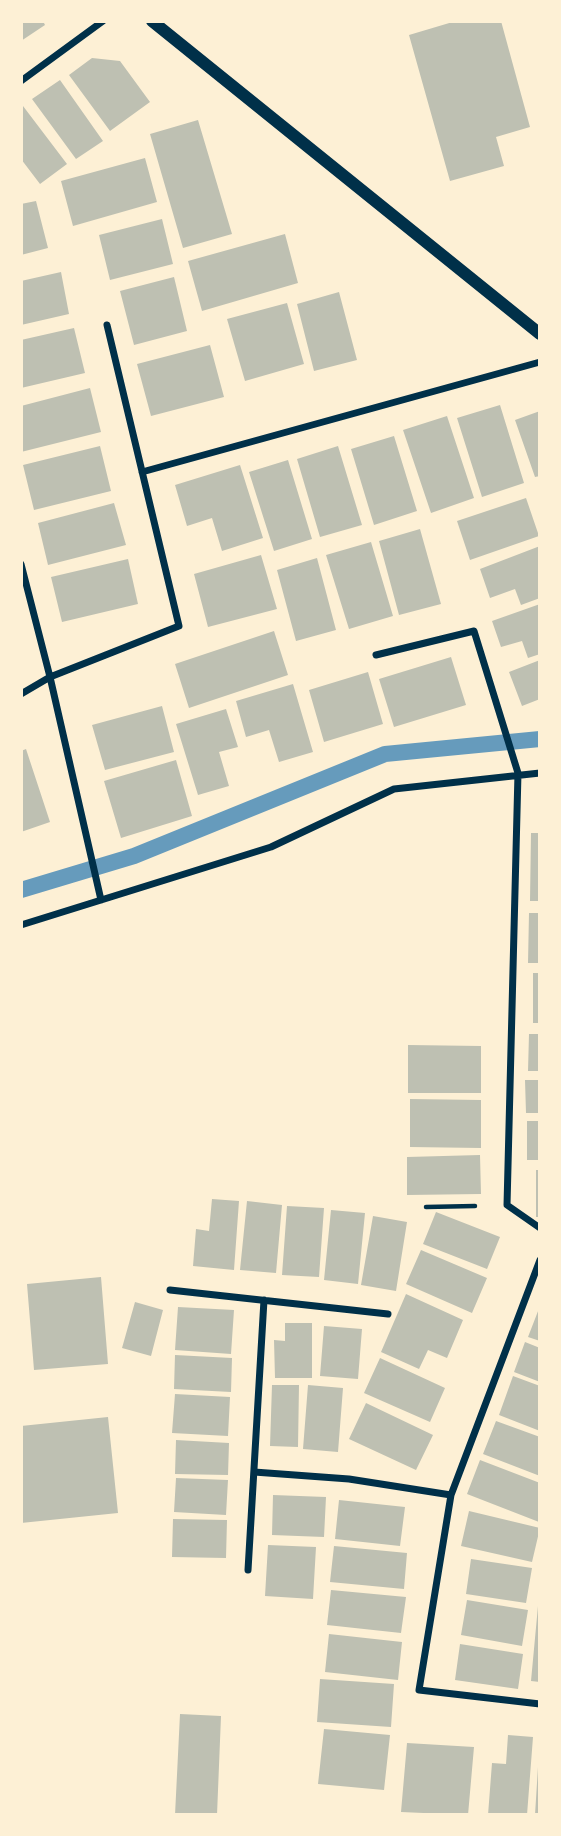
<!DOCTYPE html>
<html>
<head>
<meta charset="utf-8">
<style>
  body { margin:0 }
  #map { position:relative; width:561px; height:1836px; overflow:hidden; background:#fdf0d5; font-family:"Space Grotesk",sans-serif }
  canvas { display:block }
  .frame { position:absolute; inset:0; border:23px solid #fdf0d5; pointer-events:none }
</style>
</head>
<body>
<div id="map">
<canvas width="561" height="1836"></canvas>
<div class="frame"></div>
</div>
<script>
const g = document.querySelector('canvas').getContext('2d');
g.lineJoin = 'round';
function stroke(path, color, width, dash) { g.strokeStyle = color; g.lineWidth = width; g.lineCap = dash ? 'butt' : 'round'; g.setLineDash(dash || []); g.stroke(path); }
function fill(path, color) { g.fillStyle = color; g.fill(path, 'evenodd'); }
stroke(new Path2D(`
  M21 890 134 856 385 754 540 739`), '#669bbc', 16);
fill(new Path2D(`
  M21 21H43L45 25 21 41Z
  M456 21H501L530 127 496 137 504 166 450 181 409 35Z
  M92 58 120 61 150 102 110 131 69 75Z
  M60 80 103 141 76 159 32 99Z
  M23 106 67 164 40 184 21 159V108Z
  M198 120 232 234 183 248 150 134Z
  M145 158 157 202 73 226 61 181Z
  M36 201 48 248 21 255V204Z
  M162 219 173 264 110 280 99 235Z
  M285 234 298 283 202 311 188 261Z
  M61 272 69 314 21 325V281Z
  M174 277 187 331 134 345 120 291Z
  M339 292 357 360 314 371 297 304Z
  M287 303 304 364 245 381 227 319Z
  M74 328 85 373 21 388V340Z
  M210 345 224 397 151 416 137 364Z
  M90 388 101 432 21 452V406Z
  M500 405 524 483 482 497 457 418Z
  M540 411V476L535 477 515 420Z
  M447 416 474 498 431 513 403 430Z
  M394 436 417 511 374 525 351 449Z
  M100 446 111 491 34 510 23 465Z
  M338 446 362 525 320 537 297 459Z
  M288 460 312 539 274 551 249 472Z
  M240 465 263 538 222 551 212 518 187 526 175 485Z
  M526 498 539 536 470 560 457 521Z
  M114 503 126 545 48 565 38 523Z
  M420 529 441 604 399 615 379 541Z
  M371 542 393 616 349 629 326 555Z
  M540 546V598L521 605 515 589 490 598 480 569Z
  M261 555 277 609 208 627 194 574Z
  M317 558 336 630 296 641 277 570Z
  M128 559 138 604 62 622 51 577Z
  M540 604V654L528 658 522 641 501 647 492 621Z
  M274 631 288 675 189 708 175 664Z
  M451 657 466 705 394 727 379 679Z
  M540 660V699L522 706 509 672Z
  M368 672 383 724 324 742 309 690Z
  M293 684 313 752 279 762 269 730 246 737 236 701Z
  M162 706 174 752 105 770 92 725Z
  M226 709 238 747 219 752 229 786 198 795 176 724Z
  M26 749 50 822 21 832V751Z
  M176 760 192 816 121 838 104 781Z
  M531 833H540V901H530Z
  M529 913H540V963H528Z
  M533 973H540V1023H533Z
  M529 1034H540V1071H528Z
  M408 1045 481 1046V1093H408Z
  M525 1080H540V1113H526Z
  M410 1099 481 1100V1148L410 1147Z
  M527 1121H540V1160H527Z
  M480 1155 481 1194 407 1195V1157Z
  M536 1170H540V1217H536Z
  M212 1199 239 1201 234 1270 193 1266 196 1229 209 1231Z
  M247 1201 282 1205 276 1273 240 1270Z
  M287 1206 324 1208 319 1277 282 1275Z
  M331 1210 365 1213 358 1284 324 1280Z
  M436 1212 500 1237 487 1269 423 1244Z
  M373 1216 407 1222 396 1291 361 1285Z
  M421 1250 487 1278 472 1313 406 1284Z
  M101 1277 108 1364 34 1370 27 1284Z
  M406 1294 463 1320 447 1358 428 1350 419 1369 381 1352Z
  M135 1302 163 1310 151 1356 122 1348Z
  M540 1306V1341L528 1337Z
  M178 1307 234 1310 231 1354 175 1350Z
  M285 1323H312V1378H275L274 1340 285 1341Z
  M324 1326 362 1329 358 1379 320 1376Z
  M525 1342 540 1348V1382L514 1372Z
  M175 1355 232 1358 231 1392 174 1389Z
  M380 1358 445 1388 430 1422 364 1393Z
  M513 1376 540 1386V1431L499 1415Z
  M272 1385H299L298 1447 270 1446Z
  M308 1385 343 1388 338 1452 303 1449Z
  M175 1394 230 1397 228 1436 172 1433Z
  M366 1403 433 1435 416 1470 349 1439Z
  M108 1417 118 1513 21 1523V1426Z
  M496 1421 540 1437V1476L483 1454Z
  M176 1440 229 1443 228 1475 175 1474Z
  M480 1460 540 1483 539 1522 467 1494Z
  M176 1478 228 1480 226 1515 174 1512Z
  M273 1495 326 1497 324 1537 272 1535Z
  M339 1500 405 1507 400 1546 335 1539Z
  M469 1511 540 1528 532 1562 461 1546Z
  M173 1519 227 1520 226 1558 172 1557Z
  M268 1545 316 1547 313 1599 265 1596Z
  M334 1546 407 1553 404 1589 330 1582Z
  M471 1559 532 1568 526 1603 466 1594Z
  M331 1590 406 1597 401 1633 327 1625Z
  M467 1600 528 1610 522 1646 461 1635Z
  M538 1606 540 1607V1682L531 1681Z
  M329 1634 402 1642 398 1680 325 1672Z
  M460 1644 523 1654 518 1689 455 1680Z
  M320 1679 394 1684 391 1727 317 1722Z
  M180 1714 221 1716 217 1815H175Z
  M324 1729 390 1735 384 1790 318 1784Z
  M508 1735 533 1737 527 1815H488L492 1763 506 1764Z
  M407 1743 474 1747 468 1815 401 1812Z
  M538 1767H540V1815H535Z`), '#bec0b2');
stroke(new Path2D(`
  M426 1207 475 1206`), '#003049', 4.5);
stroke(new Path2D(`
  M21 81 103 21
  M142 472 540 362
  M21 564 50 677 101 900
  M376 655 474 631 518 773 507 1205 540 1228
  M21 694 50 677 179 626 107 325
  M21 925 271 847 394 789 540 773
  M540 1260 451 1495 419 1690 540 1704
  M170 1290 388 1314
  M254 1472 349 1479 451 1495
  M248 1570 264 1300`), '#003049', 7);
stroke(new Path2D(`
  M152 21 540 334`), '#003049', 12);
</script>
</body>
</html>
